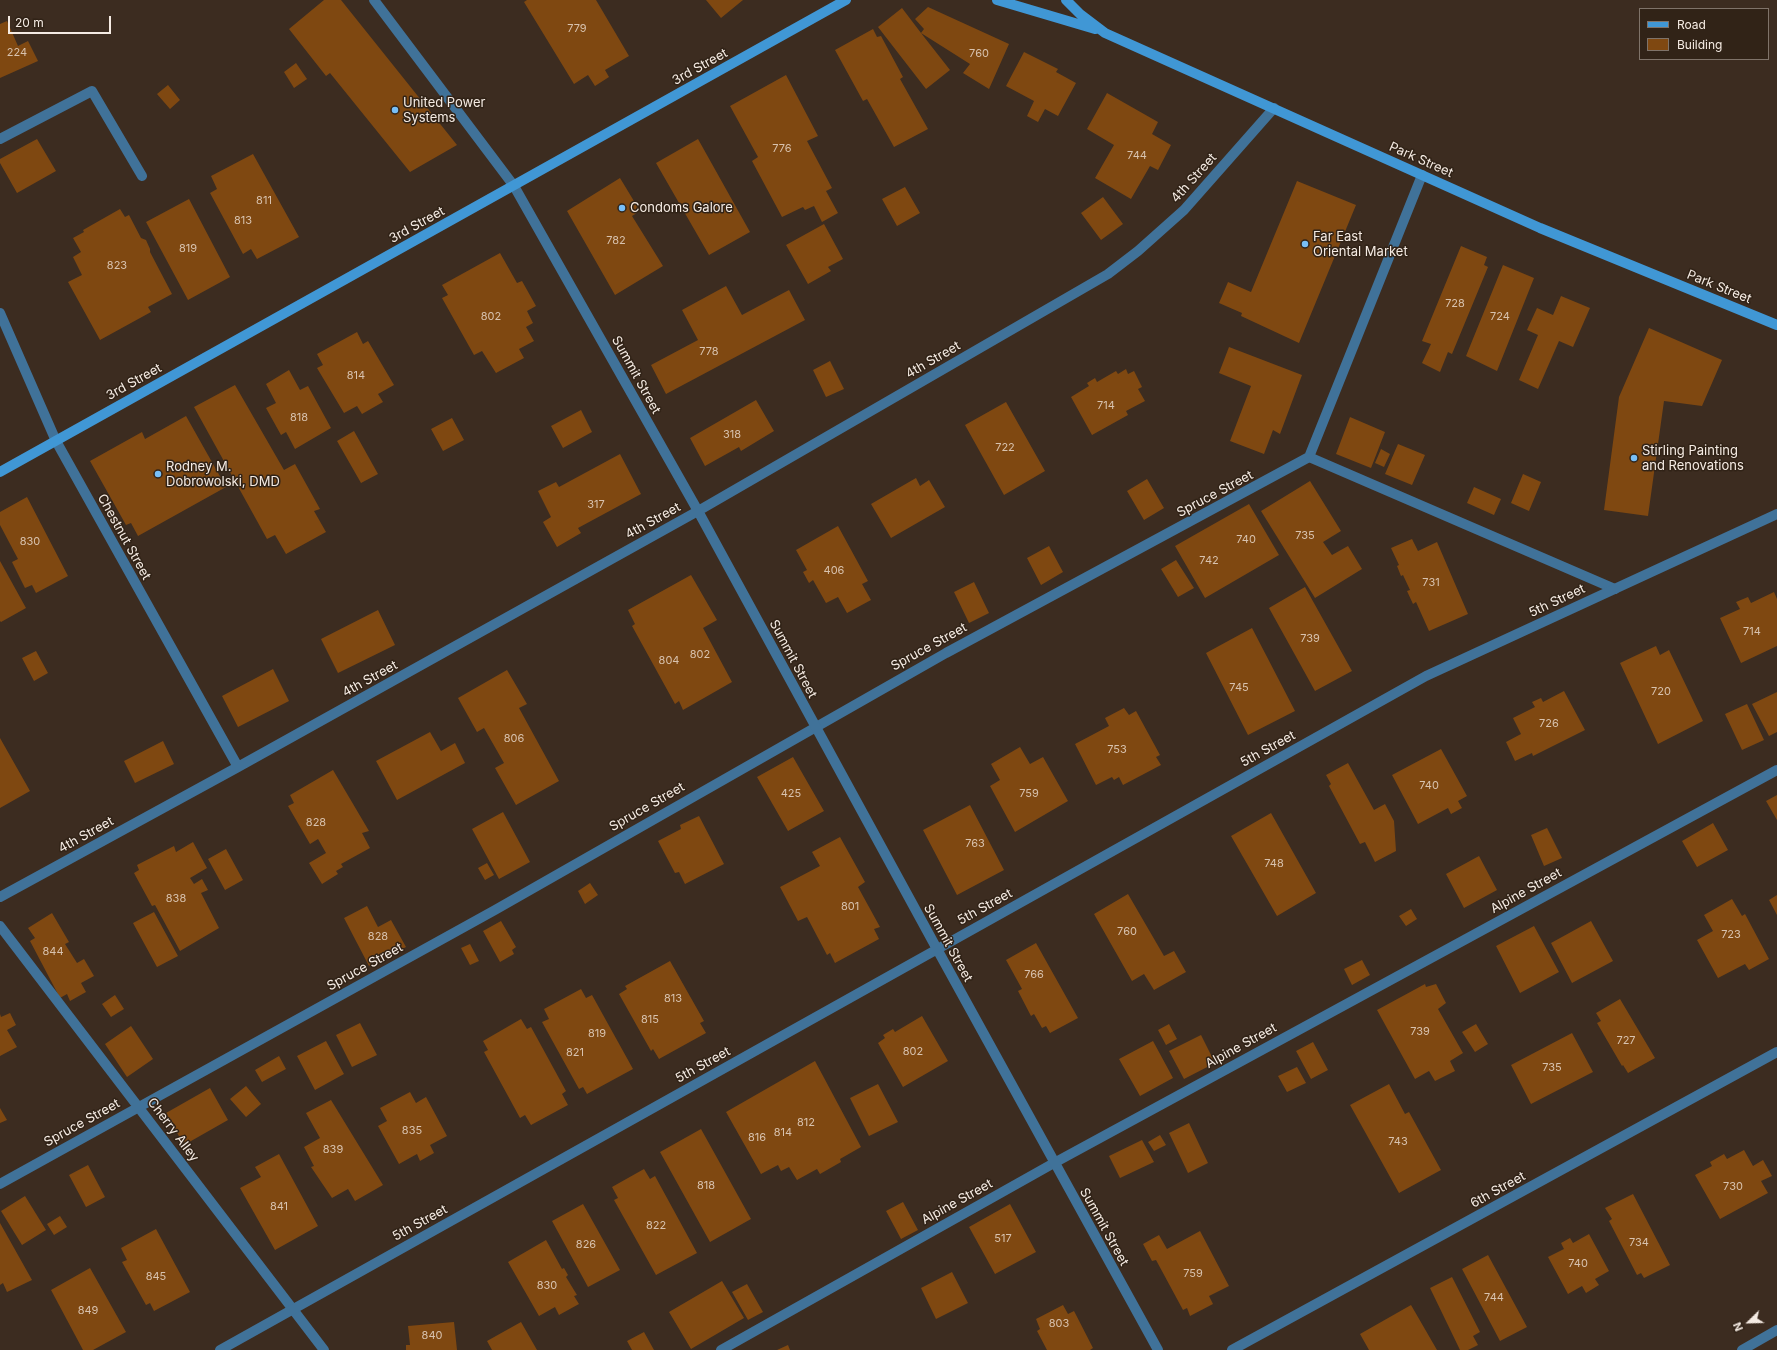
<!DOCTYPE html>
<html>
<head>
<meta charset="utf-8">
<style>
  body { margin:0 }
  #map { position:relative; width:1777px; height:1350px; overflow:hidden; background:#3c2c20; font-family:Inter,sans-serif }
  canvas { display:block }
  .legend { position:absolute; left:1639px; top:8px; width:130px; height:52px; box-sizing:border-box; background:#312317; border:1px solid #7f7369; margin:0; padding:5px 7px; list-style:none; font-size:12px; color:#f5ebe3 }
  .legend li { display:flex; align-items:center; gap:8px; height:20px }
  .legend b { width:20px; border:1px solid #7f7369 }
  .north { position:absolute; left:1729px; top:1302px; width:40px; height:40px; -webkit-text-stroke:3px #312317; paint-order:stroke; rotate:247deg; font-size:11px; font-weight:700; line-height:16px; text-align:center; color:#f5ebe3 }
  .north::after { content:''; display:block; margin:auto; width:14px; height:18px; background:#f5ebe3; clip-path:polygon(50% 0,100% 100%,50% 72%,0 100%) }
  .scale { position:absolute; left:8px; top:16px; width:103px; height:18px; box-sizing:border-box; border:2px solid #f5ebe3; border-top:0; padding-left:5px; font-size:12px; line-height:14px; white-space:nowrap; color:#f5ebe3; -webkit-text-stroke:3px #312317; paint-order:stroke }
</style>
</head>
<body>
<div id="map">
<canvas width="1777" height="1350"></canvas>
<ul class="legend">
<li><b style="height:5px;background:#4097d5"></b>Road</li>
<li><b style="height:11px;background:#7f4811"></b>Building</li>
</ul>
<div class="north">N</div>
<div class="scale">20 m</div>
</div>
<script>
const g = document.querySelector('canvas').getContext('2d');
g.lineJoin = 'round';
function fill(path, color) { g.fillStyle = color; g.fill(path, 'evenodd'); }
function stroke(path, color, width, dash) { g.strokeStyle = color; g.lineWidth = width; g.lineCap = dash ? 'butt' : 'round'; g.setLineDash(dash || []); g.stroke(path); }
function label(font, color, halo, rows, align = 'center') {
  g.font = font + ' Inter,sans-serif'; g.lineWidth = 3; g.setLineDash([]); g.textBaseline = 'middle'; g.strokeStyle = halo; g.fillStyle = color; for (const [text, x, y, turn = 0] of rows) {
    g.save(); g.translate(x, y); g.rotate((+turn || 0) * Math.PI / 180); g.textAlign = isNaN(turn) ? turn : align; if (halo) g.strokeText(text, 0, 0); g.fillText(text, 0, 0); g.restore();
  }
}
fill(new Path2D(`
  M324 0H341L457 145 410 172 330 73 326 76 289 29Z
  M527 0H596L629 56 605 70 609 77 595 86 588 75 574 84 524 2Z
  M706 0H743L721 18Z
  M928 7 1009 44 989 89 963 73 970 64 921 33 950 70 926 89 878 27 902 8 921 33 924 29 915 19Z
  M7 21 18 46 28 41 38 61 0 78V24Z
  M873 29 877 37 881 36 903 77 900 79 928 129 894 147 867 99 863 101 835 50Z
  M1024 52 1058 69 1056 72 1076 83 1058 116 1045 109 1038 122 1027 116 1034 101 1006 86Z
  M296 63 307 79 294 88 284 72Z
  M786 75 818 136 807 141 832 188 826 191 838 213 822 222 814 206 805 210 803 207 782 217 752 161 758 157 730 106Z
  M168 85 180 100 170 109 157 94Z
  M1107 93 1158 122 1152 134 1171 145 1158 170 1150 166 1131 199 1095 178 1114 145 1087 129Z
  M37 139 56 171 17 193 0 163V159Z
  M698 139 750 232 709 255 656 163Z
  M253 154 299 237 257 259 251 249 243 254 210 193 217 189 211 176Z
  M620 178 640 211 632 216 663 266 615 295 567 211Z
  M1297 181 1356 205 1299 343 1241 316 1242 313 1219 303 1228 282 1251 292Z
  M905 187 920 213 897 226 882 199Z
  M1103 197 1123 224 1101 240 1081 213Z
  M189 199 230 277 188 300 146 222Z
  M120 209 125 217 129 215 141 238 146 240 150 249V252L172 294 148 307 151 312 100 340 68 282 82 275 73 257 81 252 73 238 84 232 83 230Z
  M824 224 843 259 828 267 831 271 808 284 786 245Z
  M1461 246 1487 257 1484 265 1488 267 1452 354 1448 352 1440 372 1422 363 1431 344 1422 341Z
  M500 253 517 283 522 281 536 306 527 311 533 323 526 327 534 341 519 349 524 358 496 373 482 351 474 355 442 298 448 295 442 285Z
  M1503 265 1534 278 1497 371 1466 356Z
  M726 286 742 315 789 290 805 320 666 394 651 365 698 340 682 310Z
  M1561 296 1590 308 1573 347 1559 341 1538 389 1519 380 1538 335 1527 330 1537 308 1553 315Z
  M1649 328 1722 360 1702 406 1664 401 1648 516 1604 510 1619 397Z
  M357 332 363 344 368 341 394 385 378 394 383 402 362 414 357 406 344 413 317 368 323 365 317 354Z
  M1229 347 1302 375 1280 434 1273 430 1264 454 1230 441 1251 386 1219 373Z
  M830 361 844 389 826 397 813 370Z
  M1126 369 1128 374 1134 371 1142 387 1138 389 1145 401 1126 411 1128 415 1092 435 1071 397 1089 386 1087 383 1095 378 1097 382 1116 371 1118 374Z
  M289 370 300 390 308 386 331 428 295 449 286 432 281 435 266 408 276 403 266 384Z
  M235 385 284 470 295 464 320 509 314 511 326 532 286 554 275 535 267 539 194 407Z
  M756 400 774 431 741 451 739 447 705 466 690 438Z
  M1006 402 1045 471 1004 495 965 425Z
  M581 410 592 432 563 448 551 426Z
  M186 416 226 487 138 536 131 523 126 525 90 461 142 432 145 439Z
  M1350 417 1385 432 1371 468 1336 454Z
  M452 418 464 440 443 451 431 429Z
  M354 431 378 474 361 483 337 441Z
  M1398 444 1425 455 1412 485 1385 474Z
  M1381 449 1390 454 1384 467 1375 463Z
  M620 454 641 494 578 528 581 533 557 547 543 522 551 517 538 491 556 482 559 487Z
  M1523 474 1541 482 1529 511 1511 503Z
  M916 478 920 486 929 480 945 507 891 538 871 504Z
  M1147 479 1164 508 1144 520 1127 491Z
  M1310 481 1341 531 1323 542 1332 555 1348 546 1362 569 1315 598 1261 511Z
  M1474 487 1501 499 1494 515 1467 503Z
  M27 497 68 576 36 593 32 585 25 588 12 562 18 559 0 525V512Z
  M1249 504 1279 555 1205 598 1175 546Z
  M838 526 868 581 862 584 871 600 847 613 838 597 826 603 813 580 809 583 803 572 807 570 796 550Z
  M1412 539 1418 551 1437 542 1468 614 1429 631 1416 602 1413 604 1407 591 1410 590 1403 575 1401 576 1397 566 1399 565 1391 548Z
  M1049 546 1063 572 1041 585 1027 558Z
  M1176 560 1194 588 1178 597 1161 569Z
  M0 561 26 608 1 622 0 621Z
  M691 575 717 620 703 628 732 682 683 710 679 701 675 704 632 626 635 624 628 610Z
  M974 582 989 613 969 623 954 592Z
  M1305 587 1352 671 1315 691 1269 608Z
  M1774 592 1777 599V646L1741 663 1720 618 1740 609 1736 602 1748 597 1751 603Z
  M378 610 395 645 338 673 321 639Z
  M1252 628 1295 711 1248 735 1206 653Z
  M1656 646 1660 655 1669 650 1703 721 1658 744 1620 663Z
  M36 651 48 673 34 681 22 658Z
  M273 669 289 701 238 727 222 696Z
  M507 670 527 704 519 708 559 781 516 805 495 768 504 763 484 728 477 732 458 698Z
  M1564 691 1585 730 1533 756 1532 753 1515 761 1506 742 1521 734 1513 718 1535 707 1532 702 1541 698 1543 702Z
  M1777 692V732L1769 736 1752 704Z
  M1747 704 1764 740 1742 750 1725 714Z
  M1124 708 1129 715 1136 711 1160 755 1156 757 1161 765 1123 785 1119 777 1114 780 1112 777 1096 785 1075 744 1109 726 1105 718Z
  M430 732 441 751 455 743 465 763 397 800 376 761Z
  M0 738 30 791 0 808Z
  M163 741 174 764 135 783 124 761Z
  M1020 747 1030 764 1043 757 1068 801 1015 832 990 786 1000 780 991 764Z
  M1441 749 1467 796 1458 801 1462 808 1451 814 1448 808 1418 824 1392 775Z
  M793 757 824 811 788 831 757 777Z
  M1348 763 1374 810 1385 804 1394 821 1396 851 1375 862 1365 842 1360 844 1329 786 1331 784 1326 775Z
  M333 770 369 831 362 833 370 848 341 864 343 867 336 871 338 874 322 884 309 863 326 853 318 839 310 844 288 806 294 803 290 795Z
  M1777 795V820L1766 801Z
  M970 805 1004 870 957 895 923 830Z
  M503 812 530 862 499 879 472 829Z
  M1271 813 1316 893 1277 916 1231 836Z
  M699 816 724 864 685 884 679 872 675 873 658 841 681 829 680 825Z
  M1713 823 1728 850 1697 867 1682 841Z
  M1547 828 1562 858 1544 866 1531 835Z
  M840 837 865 882 858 887 880 927 874 929 879 939 835 963 830 953 827 955 807 917 798 921 780 887 820 866 812 852Z
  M193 842 207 868 190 878 194 884 202 879 208 890 201 893 219 928 180 951 155 905 152 906 134 873 139 870 137 865 174 846 176 852Z
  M226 849 243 880 225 890 208 859Z
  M1479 856 1497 890 1464 908 1446 874Z
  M487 863 494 875 485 880 478 868Z
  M590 883 598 895 585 904 578 891Z
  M1128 894 1164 956 1174 951 1186 972 1154 990 1144 974 1132 981 1094 914Z
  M1777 895V915L1769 900Z
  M1732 899 1742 916 1745 914 1769 959 1749 970 1745 964 1718 978 1697 940 1713 931 1704 915Z
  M367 906 378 927 391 920 406 947 369 966 344 918Z
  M1411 909 1417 919 1406 926 1399 916Z
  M154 912 178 956 157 967 133 923Z
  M52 913 69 942 65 944 77 963 84 959 94 976 81 983 86 992 70 1001 67 994 60 998 30 941 35 938 28 928Z
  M501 921 516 947 512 950 514 954 500 962 483 931Z
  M1591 921 1613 961 1572 983 1551 943Z
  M1534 926 1559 972 1520 993 1496 946Z
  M1036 943 1078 1018 1050 1033 1046 1026 1042 1028 1034 1014 1031 1016 1018 991 1022 989 1006 960Z
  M470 944 479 961 470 965 461 948Z
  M1362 960 1370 975 1352 985 1344 969Z
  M670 961 704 1021 700 1023 706 1033 659 1059 653 1049 651 1051 619 994 627 989 625 986Z
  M1425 984 1426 987 1436 984 1446 1003 1438 1009 1463 1053 1450 1061 1455 1071 1435 1081 1429 1071 1415 1079 1377 1010Z
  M581 989 586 998 592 995 633 1069 587 1094 583 1087 579 1089 542 1022 549 1019 544 1009Z
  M115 995 124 1009 111 1017 102 1004Z
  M1620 999 1655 1058 1628 1073 1623 1065 1622 1066 1597 1023 1601 1021 1596 1013Z
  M10 1013 16 1025 7 1030 17 1047 0 1056V1014L1 1017Z
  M922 1016 948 1061 903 1087 878 1043 885 1038 883 1035 893 1029 895 1032Z
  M521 1019 527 1029 531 1027 566 1091 562 1094 568 1105 531 1125 525 1115 520 1118 484 1052 488 1050 483 1041Z
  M360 1023 377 1055 352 1067 336 1035Z
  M1169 1024 1177 1039 1166 1045 1158 1030Z
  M1476 1024 1488 1044 1475 1052 1462 1032Z
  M131 1026 153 1059 127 1077 105 1044Z
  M1572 1033 1593 1072 1531 1104 1511 1065Z
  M1201 1035 1215 1063 1184 1079 1169 1051Z
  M326 1041 344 1074 315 1090 297 1056Z
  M1153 1041 1173 1078 1140 1096 1119 1059Z
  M1313 1042 1328 1070 1311 1079 1296 1051Z
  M279 1056 286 1069 262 1082 255 1070Z
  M815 1061 861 1147 840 1159 841 1162 820 1174 817 1169 797 1180 789 1167 781 1171 778 1165 761 1174 726 1112Z
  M1297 1067 1306 1083 1287 1092 1278 1076Z
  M878 1084 898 1122 869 1136 850 1098Z
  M1389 1084 1405 1114 1409 1112 1441 1170 1399 1193 1350 1105Z
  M246 1086 261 1104 246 1117 230 1099Z
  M210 1088 228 1120 184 1145 166 1113Z
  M410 1092 416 1103 426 1097 447 1136 430 1145 434 1153 420 1161 417 1154 399 1164 378 1126 387 1121 380 1108Z
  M331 1100 383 1185 355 1201 348 1189 332 1198 311 1167 314 1166 304 1147 320 1138 306 1113Z
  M0 1108 7 1120 0 1123Z
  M1189 1123 1208 1163 1188 1173 1169 1133Z
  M701 1129 751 1219 710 1242 660 1152Z
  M1160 1135 1166 1145 1154 1151 1148 1142Z
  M1142 1140 1154 1162 1120 1178 1109 1156Z
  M1744 1150 1753 1166 1763 1160 1772 1176 1761 1181 1768 1193 1720 1219 1695 1175 1712 1166 1710 1162 1724 1154 1727 1159Z
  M279 1154 318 1226 275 1250 240 1188 261 1177 255 1167Z
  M88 1165 105 1197 86 1207 69 1175Z
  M644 1169 650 1179 655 1176 697 1253 656 1275 614 1200 618 1198 612 1187Z
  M1633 1194 1670 1265 1644 1278 1641 1273 1637 1275 1609 1221 1612 1219 1605 1208Z
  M25 1196 46 1230 22 1245 1 1211Z
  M903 1202 918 1230 901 1239 886 1211Z
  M583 1204 620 1270 588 1287 552 1221Z
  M1010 1204 1036 1252 995 1274 969 1227Z
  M60 1216 67 1227 54 1235 47 1224Z
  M0 1223 32 1280 7 1292 3 1283 0 1285Z
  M156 1229 190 1292 154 1311 150 1303 146 1305 122 1262 127 1260 121 1248Z
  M1200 1231 1229 1286 1209 1296 1213 1304 1190 1316 1187 1308 1183 1310 1156 1260 1152 1261 1143 1244 1159 1235 1167 1249Z
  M1589 1234 1609 1271 1595 1279 1599 1285 1586 1293 1582 1286 1568 1294 1548 1257 1564 1249 1561 1243 1570 1238 1573 1243Z
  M546 1240 562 1269 564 1268 568 1275 566 1277 577 1295 574 1296 579 1304 559 1315 555 1307 539 1316 508 1262Z
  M1488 1255 1527 1327 1500 1341 1462 1269Z
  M90 1268 126 1332 93 1350H83L51 1290Z
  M952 1272 968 1303 936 1319 921 1288Z
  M1452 1277 1480 1332 1473 1336 1478 1345 1468 1350H1460L1430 1288Z
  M722 1281 744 1318 691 1349 669 1312Z
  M747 1284 763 1312 748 1320 732 1292Z
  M1063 1305 1068 1314 1074 1311 1093 1348 1090 1350H1047L1037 1331 1040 1329 1036 1319Z
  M1411 1305 1437 1350H1369L1360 1334Z
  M454 1322 457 1350H406V1345H410L408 1326Z
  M521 1322 537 1350H492L487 1341Z
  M644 1332 654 1350H632L627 1341Z
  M788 1345 790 1350H777Z`), '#7f4811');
stroke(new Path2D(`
  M0 139 92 91 142 176
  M1309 457 1615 589
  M1309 457 1422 175
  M0 926 324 1350
  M0 1184 495 910 946 653 1309 457
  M721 1350 1054 1163 1777 770
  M1742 1350 1777 1330`), '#407299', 10);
stroke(new Path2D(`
  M374 0 514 186 698 511 937 949 1158 1350
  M0 313 56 441 238 767
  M0 897 238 767 698 511 1108 274 1138 251 1184 210 1274 108
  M220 1350 1426 676 1777 514
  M1232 1350 1777 1052`), '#407299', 10);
stroke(new Path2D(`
  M997 0 1095 29
  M1066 0 1080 14 1105 33 1540 228 1777 325
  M0 472 846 0`), '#4097d5', 10);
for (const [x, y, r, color] of [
  [395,110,4,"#78bff7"],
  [622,208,4,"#78bff7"],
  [1305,244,4,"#78bff7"],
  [1634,458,4,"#78bff7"],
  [158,474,4,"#78bff7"]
]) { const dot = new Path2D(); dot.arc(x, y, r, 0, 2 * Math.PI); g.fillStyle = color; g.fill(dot); stroke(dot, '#312317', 1.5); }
label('11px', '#d8c2ae', null, [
  ["779",577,29],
  ["224",17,53],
  ["760",979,54],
  ["776",782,149],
  ["744",1137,156],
  ["811",264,201],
  ["813",243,221],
  ["782",616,241],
  ["819",188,249],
  ["823",117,266],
  ["728",1455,304],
  ["802",491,317],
  ["724",1500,317],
  ["778",709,352],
  ["814",356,376],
  ["714",1106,406],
  ["818",299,418],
  ["318",732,435],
  ["722",1005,448],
  ["317",596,505],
  ["735",1305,536],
  ["740",1246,540],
  ["830",30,542],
  ["742",1209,561],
  ["406",834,571],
  ["731",1431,583],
  ["714",1752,632],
  ["739",1310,639],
  ["802",700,655],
  ["804",669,661],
  ["745",1239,688],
  ["720",1661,692],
  ["726",1549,724],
  ["806",514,739],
  ["753",1117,750],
  ["740",1429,786],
  ["425",791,794],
  ["759",1029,794],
  ["828",316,823],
  ["763",975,844],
  ["748",1274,864],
  ["838",176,899],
  ["801",850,907],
  ["760",1127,932],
  ["723",1731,935],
  ["828",378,937],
  ["844",53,952],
  ["766",1034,975],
  ["813",673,999],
  ["815",650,1020],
  ["739",1420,1032],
  ["819",597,1034],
  ["727",1626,1041],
  ["802",913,1052],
  ["821",575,1053],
  ["735",1552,1068],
  ["812",806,1123],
  ["835",412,1131],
  ["814",783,1133],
  ["816",757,1138],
  ["743",1398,1142],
  ["839",333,1150],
  ["818",706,1186],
  ["730",1733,1187],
  ["841",279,1207],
  ["822",656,1226],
  ["517",1003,1239],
  ["734",1639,1243],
  ["826",586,1245],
  ["740",1578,1264],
  ["759",1193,1274],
  ["845",156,1277],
  ["830",547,1286],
  ["744",1494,1298],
  ["849",88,1311],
  ["803",1059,1324],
  ["840",432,1336]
]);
label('13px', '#f5ebe3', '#312317', [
  ["3rd Street",700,67,-29],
  ["Park Street",1421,160,24],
  ["4th Street",1194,178,-48],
  ["3rd Street",417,225,-29],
  ["Park Street",1719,287,22],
  ["4th Street",933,360,-30],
  ["Summit Street",636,375,61],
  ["3rd Street",134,382,-29],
  ["Spruce Street",1215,494,-28],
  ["4th Street",653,521,-29],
  ["Chestnut Street",124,537,61],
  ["5th Street",1557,601,-25],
  ["Spruce Street",929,647,-29],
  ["Summit Street",793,659,62],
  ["4th Street",370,679,-29],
  ["5th Street",1268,749,-29],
  ["Spruce Street",647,807,-30],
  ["4th Street",86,835,-29],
  ["Alpine Street",1526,891,-29],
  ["5th Street",985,907,-29],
  ["Summit Street",948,943,61],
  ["Spruce Street",365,967,-29],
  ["Alpine Street",1241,1046,-29],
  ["5th Street",703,1065,-29],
  ["Spruce Street",82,1123,-29],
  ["Cherry Alley",173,1130,53],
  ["6th Street",1498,1190,-29],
  ["Alpine Street",957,1202,-29],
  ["5th Street",420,1223,-29],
  ["Summit Street",1104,1227,61]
]);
label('13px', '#f5ebe3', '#312317', [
  ["United Power",403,103],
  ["Systems",403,118],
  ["Condoms Galore",630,208],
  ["Far East",1313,237],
  ["Oriental Market",1313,252],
  ["Stirling Painting",1642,451],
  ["and Renovations",1642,466],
  ["Rodney M.",166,467],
  ["Dobrowolski, DMD",166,482]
], 'left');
</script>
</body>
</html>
